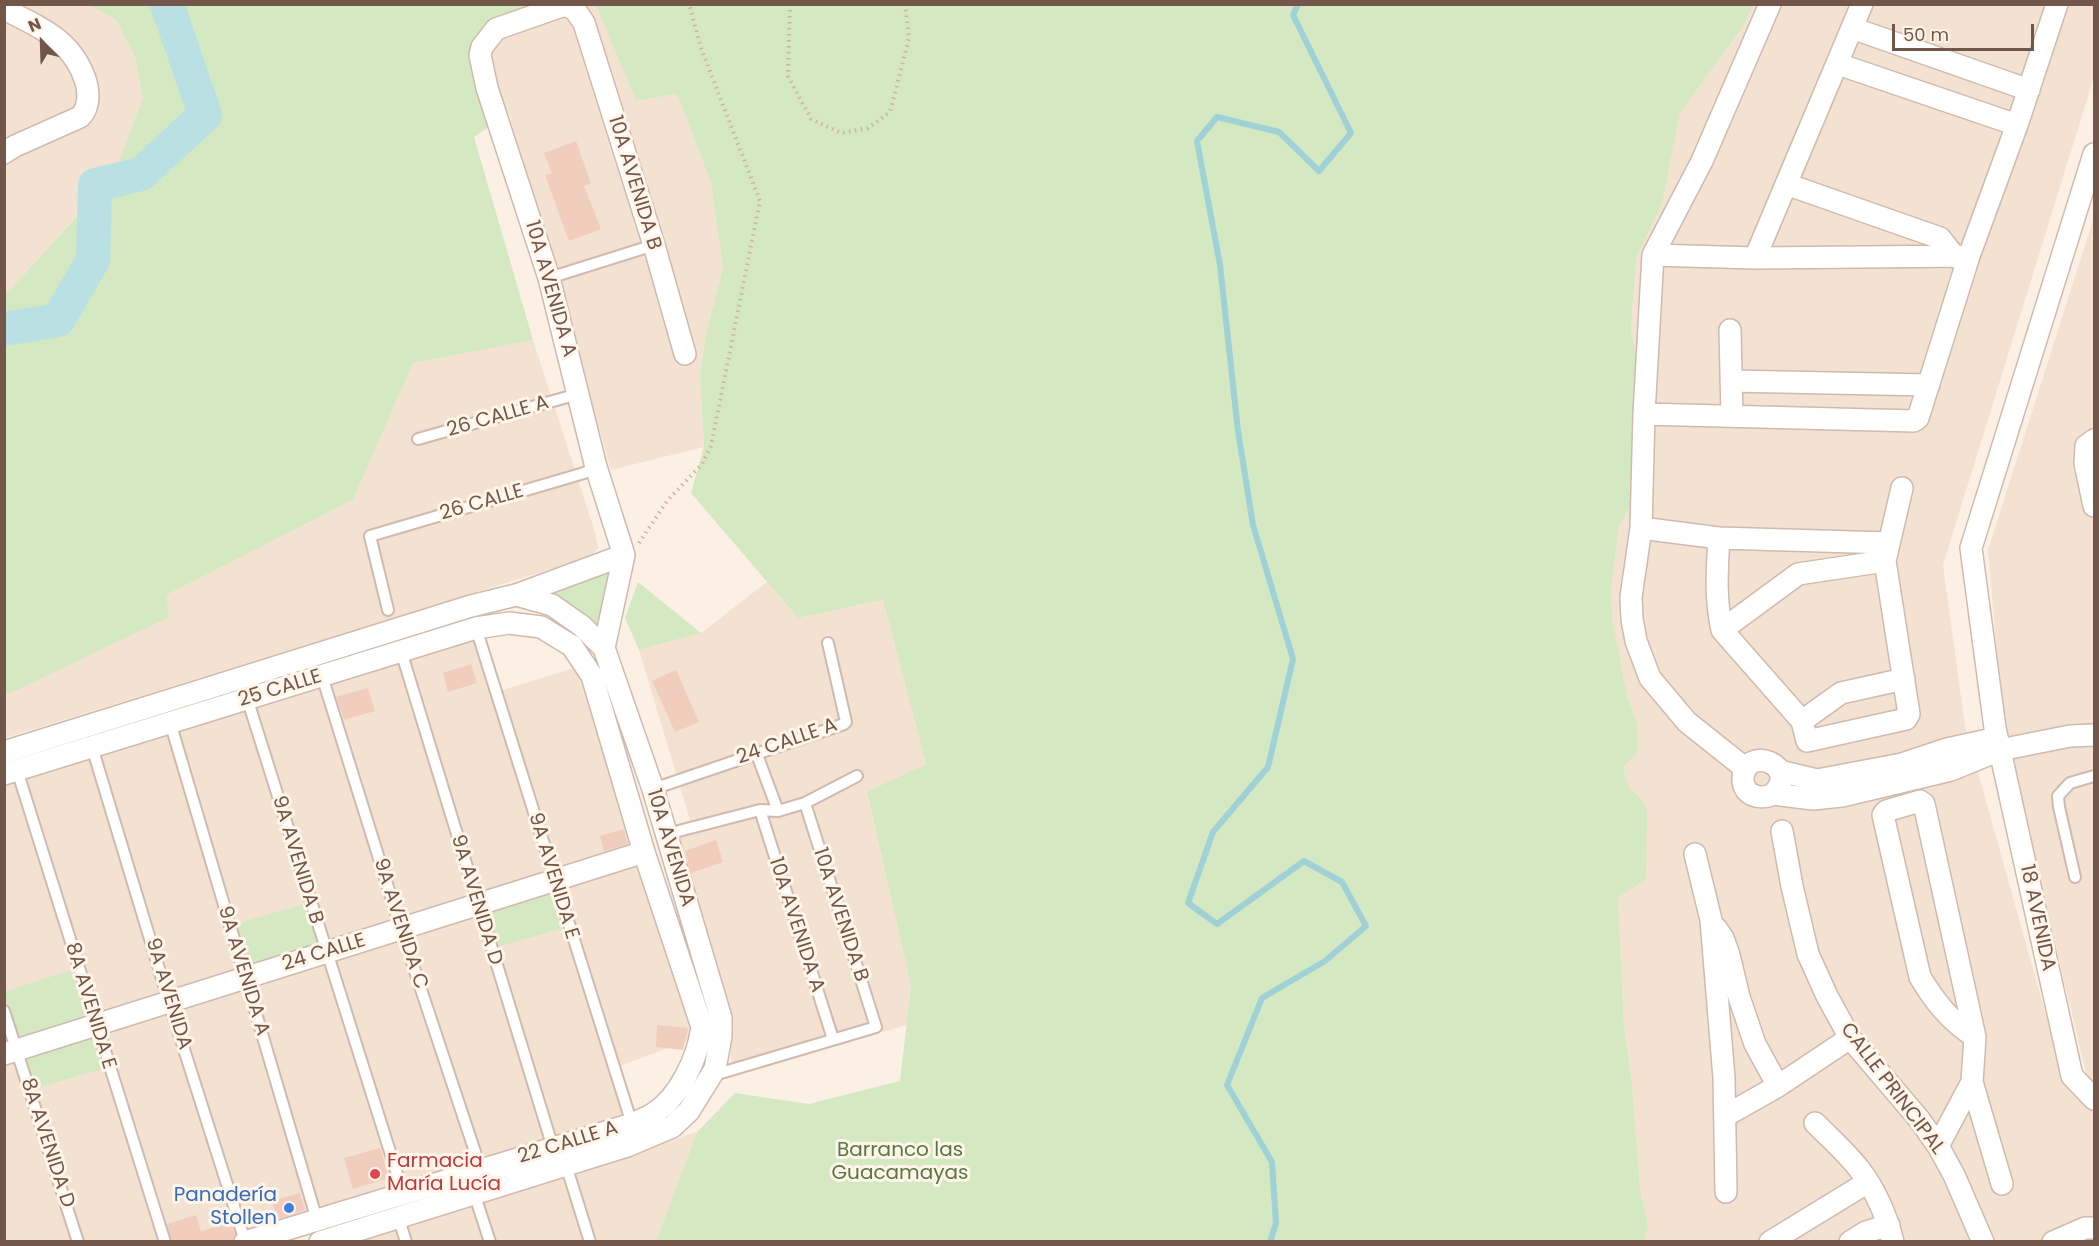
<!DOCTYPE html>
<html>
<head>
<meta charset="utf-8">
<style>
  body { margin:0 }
  #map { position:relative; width:2099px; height:1246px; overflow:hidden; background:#fbf0e3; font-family:Poppins,sans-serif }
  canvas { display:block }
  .frame { position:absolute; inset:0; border:6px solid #73564a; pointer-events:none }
  .north { position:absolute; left:12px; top:12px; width:60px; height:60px; -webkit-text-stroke:4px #fff5e9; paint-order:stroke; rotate:337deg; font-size:16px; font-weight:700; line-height:24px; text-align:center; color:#73564a }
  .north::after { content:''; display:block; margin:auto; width:21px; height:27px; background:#73564a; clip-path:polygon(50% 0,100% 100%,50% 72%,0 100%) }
  .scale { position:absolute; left:1892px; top:24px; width:142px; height:27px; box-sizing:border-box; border:3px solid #73564a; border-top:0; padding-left:8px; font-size:18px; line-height:21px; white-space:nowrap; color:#73564a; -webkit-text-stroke:4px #fff5e9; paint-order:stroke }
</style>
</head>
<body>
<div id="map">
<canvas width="2099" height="1246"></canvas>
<div class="frame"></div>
<div class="north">N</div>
<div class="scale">50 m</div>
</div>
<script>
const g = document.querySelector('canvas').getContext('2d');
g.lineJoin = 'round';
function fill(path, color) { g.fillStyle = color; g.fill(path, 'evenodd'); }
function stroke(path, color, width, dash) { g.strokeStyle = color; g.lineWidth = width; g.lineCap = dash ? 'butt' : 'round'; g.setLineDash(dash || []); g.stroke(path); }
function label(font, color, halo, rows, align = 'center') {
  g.font = font + ' Poppins,sans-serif'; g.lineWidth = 6; g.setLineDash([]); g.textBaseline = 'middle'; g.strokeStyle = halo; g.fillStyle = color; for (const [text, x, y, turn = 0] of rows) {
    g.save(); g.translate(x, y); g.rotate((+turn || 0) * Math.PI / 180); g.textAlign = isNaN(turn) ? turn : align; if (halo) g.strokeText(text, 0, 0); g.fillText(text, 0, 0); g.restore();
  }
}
fill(new Path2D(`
  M4 5H89L116 20 135 57 143 98 119 164 90 202 9 291 5 292Z
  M572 5H596L636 101 677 94 711 183 723 268 706 334 700 374 704 447 611 470 509 113 483 44Z
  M1753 5H2094V77L1943 565 1965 726 2063 1076 2094 1110V1241H1645L1648 1225 1640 1189 1632 1083 1624 1025 1618 898 1646 879 1643 802 1628 785 1623 767 1637 724 1627 695 1612 617 1611 589 1619 527 1643 479 1638 370 1631 329 1636 258 1662 204 1680 113 1743 27Z
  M2094 217V1082L2086 1073 2003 723 1988 550Z
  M533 340 595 532 598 548 590 557 5 738V694L15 691 165 595 353 500 413 363Z
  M767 582 798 618 883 600 926 764 867 793 911 986 907 1025 732 1074 728 1008 716 965 673 827 690 820 639 650 701 633Z
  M482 632 503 690 584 665 698 1037 614 1068 630 1118 226 1241H5L4 782Z
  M697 1132 656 1241H348Z`), '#f3e2d2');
fill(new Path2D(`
  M89 5H572L483 44 509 113 474 137 533 340 413 363 353 500 166 595 169 617 15 691 5 694V292L9 291 90 202 118 164 143 98 135 57 116 20Z
  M596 5H1753L1743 27 1680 113 1662 204 1636 258 1631 329 1638 370 1643 480 1619 527 1611 589 1612 617 1627 695 1637 724V754L1623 767 1628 785 1643 802 1647 811 1646 879 1618 898 1624 1025 1632 1083 1640 1189 1648 1225 1645 1241H656L697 1132 735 1093 809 1104 900 1081 911 986 867 792 926 764 883 600 798 618 691 493 704 447 700 374 706 334 723 268 711 183 677 94 636 101Z
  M617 565 598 634 540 594Z
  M638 582 701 633 639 650 625 618Z
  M548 879 568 927 496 947 480 902Z
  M304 904 318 946 249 966 235 924Z
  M71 970 103 1069 32 1089 5 1005 4 992Z`), '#d4e8c2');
stroke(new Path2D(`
  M1270 1242 1276 1223 1272 1162 1227 1085 1262 998 1325 961 1366 926 1342 882 1304 861 1217 924 1188 903 1213 832 1268 767 1293 659 1253 525 1238 431 1220 265 1197 141 1217 117 1279 132 1319 171 1351 133 1293 15 1298 4`), '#9fd1d6', 6);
stroke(new Path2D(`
  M4 329 58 320 93 260 95 185 141 174 205 115 167 4`), '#b9e1e4', 34);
fill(new Path2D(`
  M576 141 591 183 584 186 601 229 569 241 545 175 552 173 544 153Z
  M471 664 477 683 448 692 443 673Z
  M676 670 699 722 675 732 652 681Z
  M368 688 375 711 344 720 336 697Z
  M624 829 628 844 604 851 600 836Z
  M716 840 723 862 691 873 685 851Z
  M657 1025 688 1028 683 1050 656 1047Z
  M380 1148 389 1178 353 1189 344 1158Z
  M300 1193 305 1210 277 1219 272 1201Z
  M196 1215 201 1231 231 1222 235 1234 233 1242H172L167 1224Z`), '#f0cdbc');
const lane = new Path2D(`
  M549 278 654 245
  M418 439 578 394
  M388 610 370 536 584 473 596 467
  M476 628 632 1124
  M401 651 553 1148
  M322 676 401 929 481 1170
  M247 698 403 1193
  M170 722 317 1220
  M92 747 169 1002 245 1241
  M756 752 778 811
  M17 770 165 1242
  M653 789 844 724 846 722 828 643
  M760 810 833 1039
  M667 834 760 810 778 811 805 803 857 776
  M2075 877 2059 807 2058 796 2070 783 2094 776
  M4 1011 78 1242
  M714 1075 876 1027 805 803
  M566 1165 590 1242
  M474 1193 490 1242
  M398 1216 406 1242`);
const street = new Path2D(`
  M4 9C41 28 73 40 86 82 89 94 89 108 80 117L15 146 4 153
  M1852 28 2029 90
  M1838 64 2017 125
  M2094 154 1971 548 1995 728 2072 1076 2094 1099
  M1786 184 1940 238 1955 257
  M1653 255 1755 258 1969 256
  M1755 258 1862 4
  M1730 330 1732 416
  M1731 381 1929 385
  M1644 414 1914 421 1918 418 1969 256 2017 125 2057 4
  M2094 440 2086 446 2085 463 2094 506
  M1641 528 1719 538 1888 543
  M1719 538C1717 569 1715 599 1722 630L1802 721 1807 741 1906 719 1909 714 1885 561 1902 488
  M624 555 596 467 549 278 487 88 480 55 482 47 496 29 562 6C574 5 578 14 584 23L654 245 685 354
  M516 595 624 555
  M1722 630 1798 574 1885 561
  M604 648 624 555
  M1802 721 1841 693 1904 679
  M4 752 471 606 516 595 552 605 582 626 604 648 653 789 721 1018V1036L715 1069 689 1111 672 1127 627 1146 320 1242
  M1746 769 1687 722 1650 678 1636 641 1632 619 1631 597 1641 528 1644 414 1653 255 1702 161 1770 4
  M1779 771 1817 780 1902 764 1947 749 1997 738
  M4 774 476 628 509 623 541 627 572 646 592 676 644 852 702 1027C698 1057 680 1097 653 1114 647 1118 639 1120 632 1124L245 1242
  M1773 794C1802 765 1745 744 1743 778 1742 795 1760 801 1773 794L1813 799 1842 796 1951 770 2000 750 2070 736 2094 735
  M1782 831 1792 886 1808 954 1827 996 1850 1038 1919 1119 1938 1146 1954 1175 1983 1242
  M1695 854 1711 920 1724 1078 1726 1192
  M1716 928 1723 938 1729 955 1739 997 1755 1044 1778 1086
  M1975 1037C1950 1021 1935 1002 1920 977L1883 815 1886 811 1920 801 1924 804 1975 1037 1972 1082 2002 1184
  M4 1054 644 852
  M1725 1116 1778 1086 1850 1038
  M1815 1123C1830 1138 1847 1153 1860 1170 1875 1190 1887 1217 1893 1242
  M1938 1146 1972 1082
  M1770 1242 1868 1182
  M1850 1242 1866 1232 1889 1225
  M2053 1242 2085 1228H2094`);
stroke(lane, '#cfbaad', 14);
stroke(street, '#cfbaad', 24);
stroke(new Path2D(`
  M790 4 788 76 811 119 841 133 868 128 890 112 909 38 905 4
  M639 543 667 501 702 464 711 446 760 201 701 48 689 4`), '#d5b09f', 4, [1.5, 4.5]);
stroke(lane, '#fff', 10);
stroke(street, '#fff', 21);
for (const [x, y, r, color] of [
  [375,1174,6,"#e0444e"],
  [289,1208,6,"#3f7fe0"]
]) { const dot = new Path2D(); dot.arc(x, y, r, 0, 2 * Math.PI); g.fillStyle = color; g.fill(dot); stroke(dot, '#fff5e9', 2); }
label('20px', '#73564a', '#fff5e9', [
  ["10A AVENIDA B",634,183,73],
  ["10A AVENIDA A",550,289,74],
  ["26 CALLE A",498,417,-16],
  ["26 CALLE",482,503,-16],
  ["25 CALLE",280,689,-17],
  ["24 CALLE A",787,742,-19],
  ["10A AVENIDA",670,848,73],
  ["9A AVENIDA B",297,860,73],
  ["9A AVENIDA E",553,876,73],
  ["9A AVENIDA D",476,900,73],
  ["10A AVENIDA B",840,915,72],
  ["18 AVENIDA",2037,918,78],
  ["9A AVENIDA C",400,924,72],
  ["10A AVENIDA A",796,925,72],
  ["24 CALLE",324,953,-17],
  ["9A AVENIDA A",243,971,73],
  ["9A AVENIDA",168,994,73],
  ["8A AVENIDA E",90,1006,73],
  ["CALLE PRINCIPAL",1892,1089,53],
  ["8A AVENIDA D",47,1143,72],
  ["22 CALLE A",568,1143,-17]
]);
label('20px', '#567842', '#fff5e9', [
  ["Barranco las",900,1151],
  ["Guacamayas",900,1174]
]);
label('20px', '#be3a42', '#fff5e9', [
  ["Farmacia",387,1162],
  ["María Lucía",387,1185]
], 'left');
label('20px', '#366cbe', '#fff5e9', [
  ["Panadería",277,1196],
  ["Stollen",277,1219]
], 'right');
</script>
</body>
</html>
